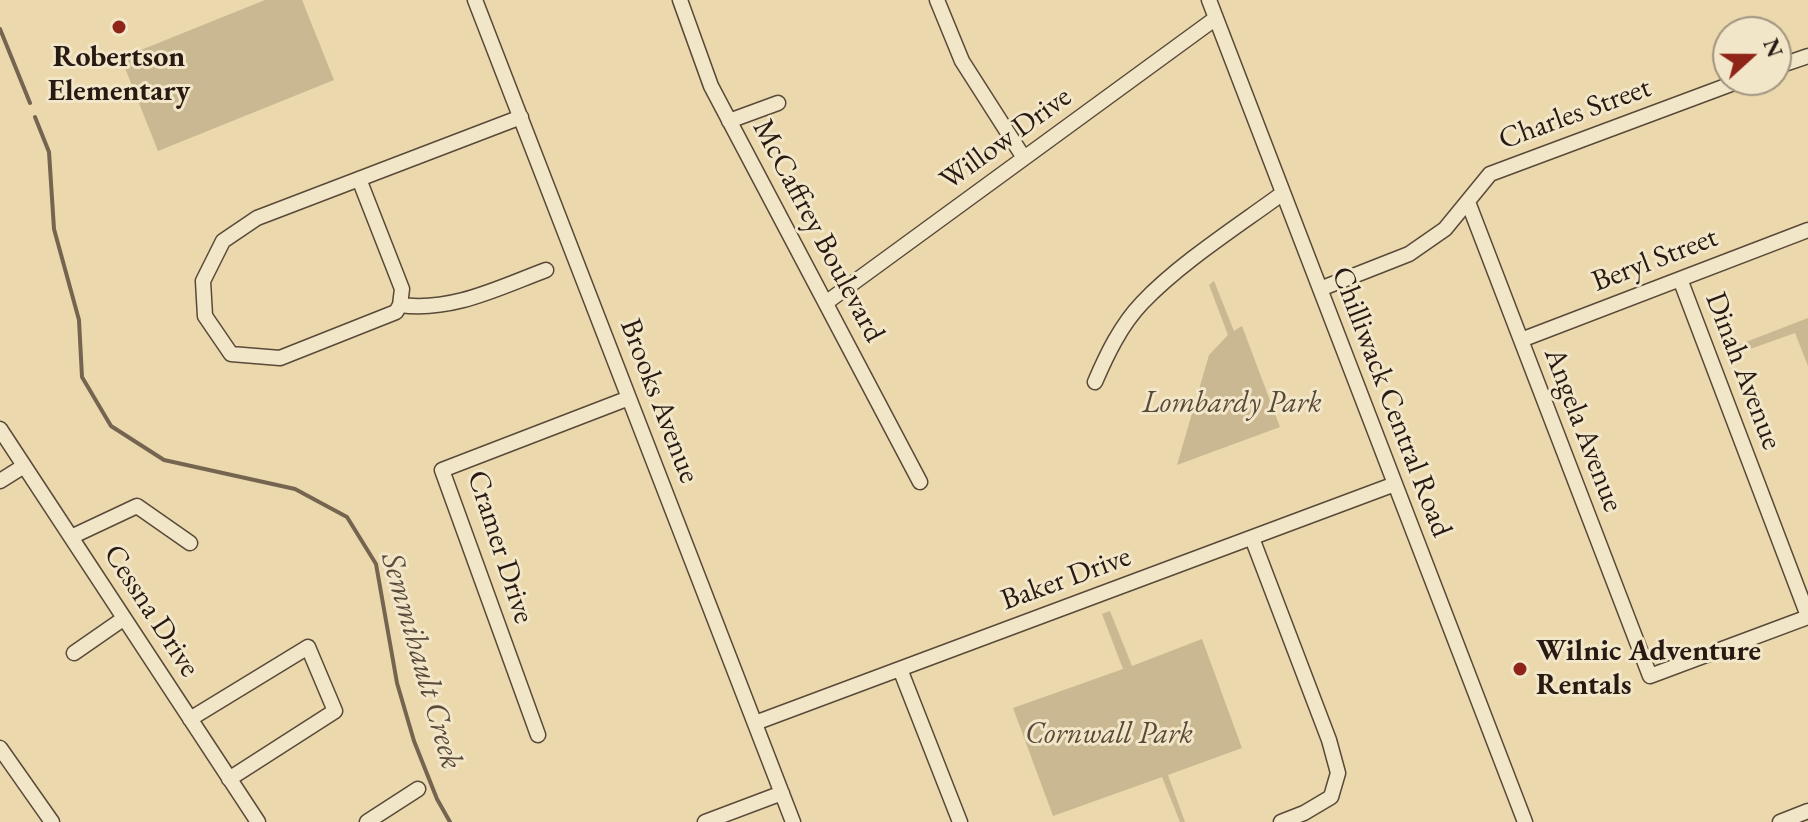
<!DOCTYPE html>
<html>
<head>
<meta charset="utf-8">
<style>
  body { margin:0 }
  #map { position:relative; width:1808px; height:822px; overflow:hidden; background:#ebd8ac; font-family:"EB Garamond",serif }
  canvas { display:block }
  .north { position:absolute; left:1712px; top:16px; width:80px; height:80px; box-sizing:border-box; background:#f2e6c9; border:2px solid #a19480; border-radius:50%; rotate:69deg; font-size:22px; font-weight:700; line-height:32px; text-align:center; color:#281913 }
  .north::after { content:''; display:block; margin:auto; width:28px; height:36px; background:#8f2418; clip-path:polygon(50% 0,100% 100%,50% 72%,0 100%) }
</style>
</head>
<body>
<div id="map">
<canvas width="1808" height="822"></canvas>
<div class="north">N</div>
</div>
<script>
const g = document.querySelector('canvas').getContext('2d');
g.lineJoin = 'round';
function fill(path, color) { g.fillStyle = color; g.fill(path, 'evenodd'); }
function stroke(path, color, width, dash) { g.strokeStyle = color; g.lineWidth = width; g.lineCap = dash ? 'butt' : 'round'; g.setLineDash(dash || []); g.stroke(path); }
function label(font, color, halo, rows, align = 'center') {
  g.font = font + ' "EB Garamond",serif'; g.lineWidth = 6; g.setLineDash([]); g.textBaseline = 'middle'; g.strokeStyle = halo; g.fillStyle = color; for (const [text, x, y, turn = 0] of rows) {
    g.save(); g.translate(x, y); g.rotate((+turn || 0) * Math.PI / 180); g.textAlign = isNaN(turn) ? turn : align; if (halo) g.strokeText(text, 0, 0); g.fillText(text, 0, 0); g.restore();
  }
}
fill(new Path2D(`
  M265 0H302L334 80 158 151 121 58Z
  M1214 281 1234 331 1242 326 1280 427 1177 465 1209 355 1228 335 1209 285Z
  M1808 318V366L1795 333 1728 357 1725 350Z
  M1110 611 1132 666 1202 639 1242 748 1168 775 1185 822H1180L1162 777 1053 816 1013 708 1123 669 1102 614Z`), '#cab892');
stroke(new Path2D(`
  M0 29 30 103
  M35 117 49 152 54 229 79 320 82 377 111 426 164 460 295 489 347 517 376 564 397 683 414 741 437 799 450 822`), '#756550', 4);
const minor = new Path2D(`
  M475 0 793 822
  M680 0 711 86 920 482
  M937 0 962 61 1024 158
  M1209 0 1525 822
  M1776 67 1808 56
  M729 121 778 103
  M359 179 402 289 400 305 396 312 280 358 231 354 205 316 203 281 223 241 257 218 521 117
  M1468 202 1650 676 1808 617
  M1680 279 1808 616
  M1320 289 1409 254 1445 229 1490 174 1742 80
  M827 302 1216 18
  M400 305C452 312 498 288 546 270
  M1521 340 1808 230
  M1095 382C1107 354 1121 325 1142 303 1180 263 1238 226 1283 193
  M0 429 258 822
  M0 481 24 466
  M71 537 137 506 190 543
  M1252 538 1329 740 1338 773 1331 797 1304 813 1281 822
  M74 653 123 619
  M900 669 960 822
  M190 719 308 647 335 711 229 779
  M755 723 1395 484
  M538 735 442 470 629 398
  M0 748 52 822
  M367 822 418 789
  M705 822 782 793
  M1780 822 1808 811`);
stroke(minor, '#594939', 17);
stroke(minor, '#f2e6c9', 14);
for (const [x, y, r, color] of [
  [119,27,8,"#8f2418"],
  [1520,669,8,"#8f2418"]
]) { const dot = new Path2D(); dot.arc(x, y, r, 0, 2 * Math.PI); g.fillStyle = color; g.fill(dot); stroke(dot, '#f2e6c9', 3); }
label('bold 30px', '#281913', '#f2e6c9', [
  ["Robertson",119,58],
  ["Elementary",119,92],
  ["Wilnic Adventure",1536,652,"left"],
  ["Rentals",1536,686,"left"]
]);
label('30px', '#281913', '#f2e6c9', [
  ["Charles Street",1575,114,-20],
  ["Willow Drive",1006,139,-36],
  ["McCaffrey Boulevard",818,231,62],
  ["Beryl Street",1655,260,-21],
  ["Dinah Avenue",1743,371,69],
  ["Brooks Avenue",659,401,69],
  ["Chilliwack Central Road",1391,402,69],
  ["Angela Avenue",1583,430,69],
  ["Cramer Drive",500,547,72],
  ["Baker Drive",1066,579,-20],
  ["Cessna Drive",151,611,57]
]);
label('italic 30px', '#594939', '#f2e6c9', [
  ["Lombardy Park",1232,404],
  ["Cornwall Park",1109,735]
]);
label('italic 32px', '#5c4b3b', '#f2e6c9', [
  ["Semmihault Creek",421,661,74]
]);
</script>
</body>
</html>
